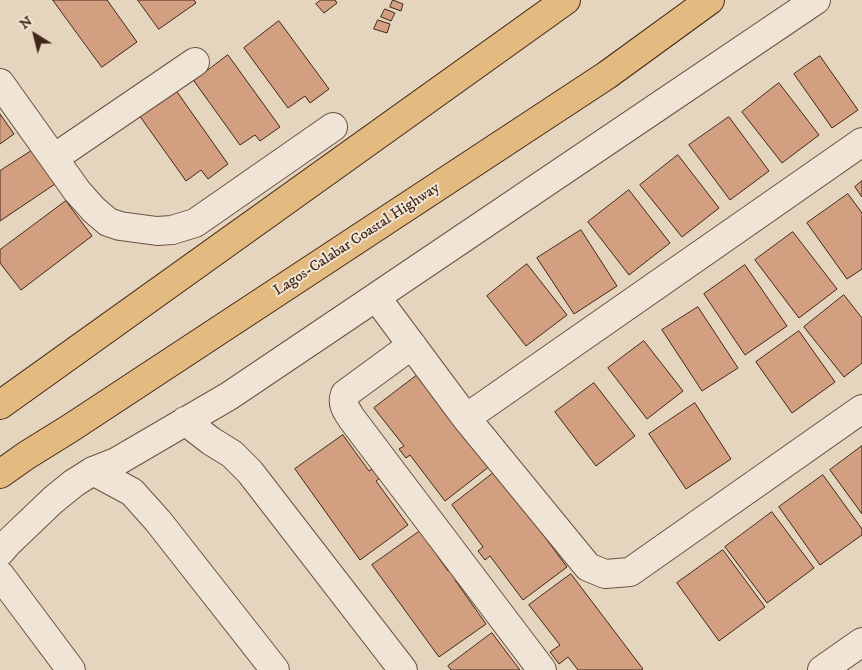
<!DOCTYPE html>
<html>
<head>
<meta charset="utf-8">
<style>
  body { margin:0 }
  #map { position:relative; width:862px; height:670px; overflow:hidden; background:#e6d5be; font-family:"IM FELL DW Pica",serif }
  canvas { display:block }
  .north { position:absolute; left:10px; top:10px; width:50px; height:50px; -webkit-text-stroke:4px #efe4d5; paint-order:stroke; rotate:324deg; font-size:14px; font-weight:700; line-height:20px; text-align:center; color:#422617 }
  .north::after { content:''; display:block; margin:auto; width:18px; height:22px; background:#422617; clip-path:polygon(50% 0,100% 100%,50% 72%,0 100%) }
</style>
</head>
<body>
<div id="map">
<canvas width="862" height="670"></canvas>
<div class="north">N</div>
</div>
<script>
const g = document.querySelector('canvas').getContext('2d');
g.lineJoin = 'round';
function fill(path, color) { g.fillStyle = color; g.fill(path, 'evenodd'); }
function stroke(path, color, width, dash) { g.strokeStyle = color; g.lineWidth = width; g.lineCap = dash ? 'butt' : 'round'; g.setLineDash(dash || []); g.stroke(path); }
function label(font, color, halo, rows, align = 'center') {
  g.font = font + ' "IM FELL DW Pica",serif'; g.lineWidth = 4; g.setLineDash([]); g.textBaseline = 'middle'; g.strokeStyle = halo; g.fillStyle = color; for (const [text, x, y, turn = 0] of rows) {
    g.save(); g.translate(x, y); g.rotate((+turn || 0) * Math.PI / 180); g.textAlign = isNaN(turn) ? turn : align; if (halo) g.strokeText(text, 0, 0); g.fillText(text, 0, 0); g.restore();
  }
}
const building = new Path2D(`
  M53 0H107L137 42 102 67Z
  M138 0H194L196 3 159 29Z
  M321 0H335L337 3 324 13 316 4Z
  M393 0 403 4 401 11 390 7Z
  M385 9 395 13 391 21 381 17Z
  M378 20 390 24 387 33 374 29Z
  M279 21 329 89 310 103 305 96 288 108 244 48Z
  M228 55 280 127 260 141 255 135 240 145 194 81Z
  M820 56 858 110 832 128 794 74Z
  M779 83 819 135 782 163 742 112Z
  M175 89 228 164 208 179 201 170 186 181 139 115Z
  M0 114 14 134 0 144Z
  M729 117 769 171 730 200 689 145Z
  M33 150 55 184 0 221V171Z
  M678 155 719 208 682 237 640 185Z
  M862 181V197L855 187Z
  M629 190 670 243 629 275 588 222Z
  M848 194 862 213V269L847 279 807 223Z
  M66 201 92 236 21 290 0 263V250Z
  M581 230 617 286 574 314 537 258Z
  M793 232 837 289 799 318 755 260Z
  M527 264 567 315 526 346 487 296Z
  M745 265 787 326 745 355 704 294Z
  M844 295 862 318V363L844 377 804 327Z
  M698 307 738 368 702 391 662 330Z
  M799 331 835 382 792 413 756 362Z
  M644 341 683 391 647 419 608 368Z
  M420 373 490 466 445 501 410 455 406 458 399 449 404 446 374 408Z
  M594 383 635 436 596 466 555 412Z
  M695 403 731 459 686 489 649 434Z
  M343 435 369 471 376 466 383 476 376 481 408 525 360 560 295 469Z
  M862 446V514L830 470Z
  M496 471 567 567 523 600 490 556 485 560 478 551 483 547 452 505Z
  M823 475 862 529V535L820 565 779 507Z
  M772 512 814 568 767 603 725 547Z
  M420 531 448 571 454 567 461 576 455 580 486 624 439 657 372 565Z
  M723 550 765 607 719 641 677 583Z
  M571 574 643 669 641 670H578L568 657 559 664 550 652 560 645 529 605Z
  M492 633 520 670H451L448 666Z`);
fill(building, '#d29f81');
stroke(building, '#422617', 1);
const minor = new Path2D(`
  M0 83 77 191 94 210 108 222 120 226 157 231 172 230 195 223 333 127
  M54 158 195 62
  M376 297 816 0
  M412 345 345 394C341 404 347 411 352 419L542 670
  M466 418 862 142
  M185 421 211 441 232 454 250 472 403 670
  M93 471 132 492 158 521 275 670
  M0 552 7 544 53 500 74 483 93 471 116 462 229 396 376 297 466 418 588 567 605 574 630 572 862 409
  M0 575 71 670
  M822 670 862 642`);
const highway = new Path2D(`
  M0 405 566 0
  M0 474 27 455 69 429 607 75 710 0`);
stroke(minor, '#6b5241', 30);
stroke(highway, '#422617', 30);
stroke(minor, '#efe4d5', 28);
stroke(highway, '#e3ba7f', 28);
label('15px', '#422617', '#efe4d5', [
  ["Lagos-Calabar Coastal Highway",357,240,-33]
]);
</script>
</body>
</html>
